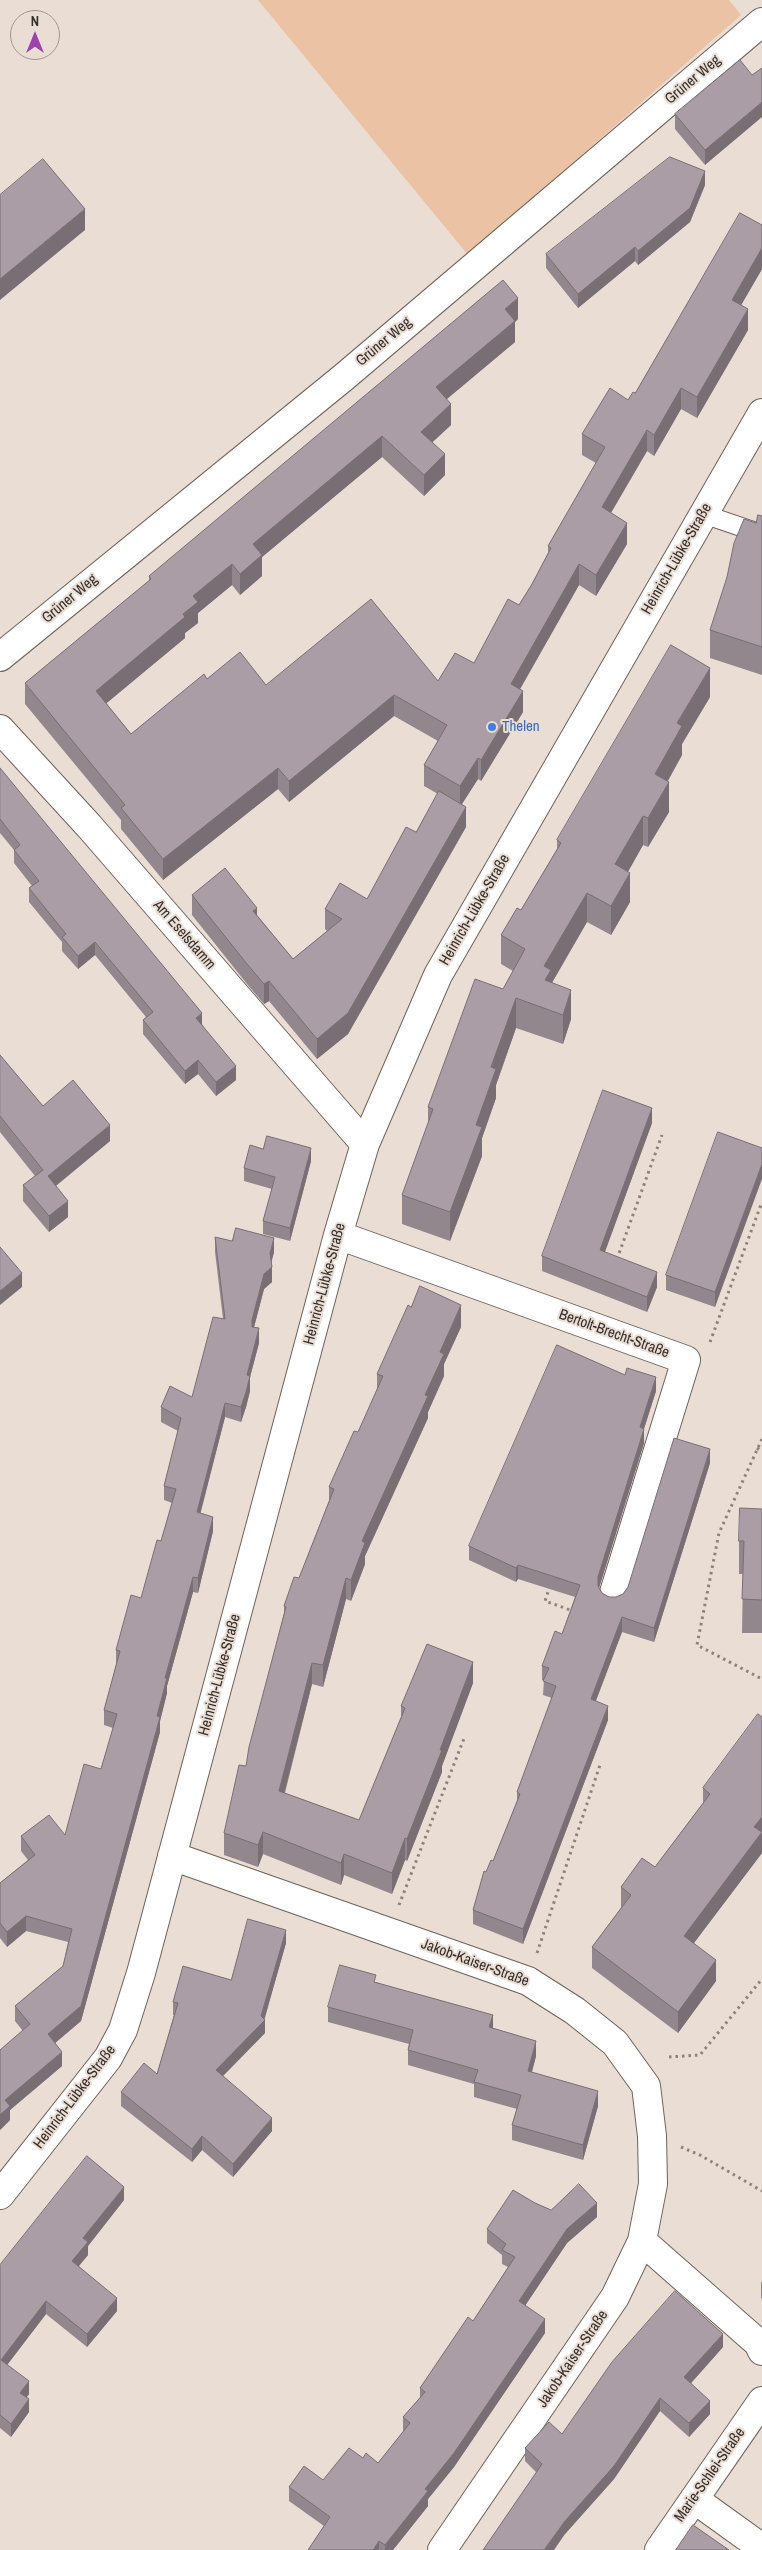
<!DOCTYPE html>
<html>
<head>
<meta charset="utf-8">
<style>
  body { margin:0 }
  #map { position:relative; width:762px; height:2550px; overflow:hidden; background:#eaddd4; font-family:"Archivo Narrow",sans-serif }
  canvas { display:block }
  .north { position:absolute; left:10px; top:10px; width:50px; height:50px; box-sizing:border-box; background:#eaddd4; border:1px solid #a19790; border-radius:50%; rotate:0deg; font-size:14px; font-weight:700; line-height:20px; text-align:center; color:#332e2a }
  .north::after { content:''; display:block; margin:auto; width:18px; height:22px; background:#9d43af; clip-path:polygon(50% 0,100% 100%,50% 72%,0 100%) }
</style>
</head>
<body>
<div id="map">
<canvas width="762" height="2550"></canvas>
<div class="north">N</div>
</div>
<script>
const g = document.querySelector('canvas').getContext('2d');
g.lineJoin = 'round';
function fill(path, color) { g.fillStyle = color; g.fill(path, 'evenodd'); }
function stroke(path, color, width, dash) { g.strokeStyle = color; g.lineWidth = width; g.lineCap = dash ? 'butt' : 'round'; g.setLineDash(dash || []); g.stroke(path); }
function label(font, color, halo, rows, align = 'center') {
  g.font = font + ' "Archivo Narrow",sans-serif'; g.lineWidth = 4; g.setLineDash([]); g.textBaseline = 'middle'; g.strokeStyle = halo; g.fillStyle = color; for (const [text, x, y, turn = 0] of rows) {
    g.save(); g.translate(x, y); g.rotate((+turn || 0) * Math.PI / 180); g.textAlign = isNaN(turn) ? turn : align; if (halo) g.strokeText(text, 0, 0); g.fillText(text, 0, 0); g.restore();
  }
}
fill(new Path2D(`
  M258 0H729L741 15 468 255Z`), '#ebc3a4');
const lane = new Path2D(`
  M703 514 762 534`);
const street = new Path2D(`
  M0 657 344 377 762 22
  M0 729 89 826 365 1144
  M338 1235 686 1360 613 1596
  M172 1856 528 1981 575 2011 615 2043 646 2086 652 2136 653 2184 642 2241 615 2297 442 2550
  M0 2195 108 2058 123 2030 141 1973 338 1235 365 1144 438 975 762 413
  M642 2241 758 2343 762 2351
  M694 2499 762 2548
  M659 2550 762 2401`);
stroke(lane, '#6d635b', 20);
stroke(street, '#6d635b', 30);
stroke(new Path2D(`
  M617 1259 662 1135
  M710 1342 762 1202
  M762 1439 719 1533 697 1645 762 1679
  M757 1448 762 1452
  M550 1586 545 1601 573 1611
  M399 1905 465 1736
  M537 1953 601 1762
  M669 2057 700 2055 762 1979
  M681 2147 700 2155 762 2191`), '#8c837c', 3, [2.5, 4]);
stroke(lane, '#fff', 18);
stroke(street, '#fff', 28);
fill(new Path2D(`
  M752 75 705 165 675 129V114Z
  M705 185 690 222 638 265 635 261 578 308 546 268V254Z
  M762 225V269L741 305 748 330 697 418 681 409 654 456 647 451 611 513 627 544 596 596 579 585 520 689 523 712 481 781 478 779 462 804 466 827 348 1034 317 1059 269 1001 264 1004 247 984 192 915V895L257 915 293 959 327 931 325 929V909L367 899 416 832 438 794 424 786V765L438 741 394 716 289 802 278 789 163 880 121 829V820L25 704V683L149 581V576L518 319 515 322V342L447 399 451 425 432 442 445 475 424 496 382 457 262 557V576L240 595 232 585 198 613V623L185 633V638L106 703 131 734 207 679 266 685 438 681 474 663 519 605 532 584 548 553V546L596 463 582 455V434L628 400 635 393Z
  M762 516V675L710 658V630L756 523Z
  M710 697 682 744V755L668 781 669 812 648 847 643 845 628 872 630 902 611 935 587 922 552 983 571 1019 563 1044 516 1028 496 1085V1098L482 1138V1156L450 1241 402 1224V1195L428 1124V1107L503 989 513 971 501 964V935L521 910 557 849V840Z
  M0 768 202 1024 236 1080 216 1096 198 1074 185 1084 143 1034V1020L146 1017 95 955 78 969 62 951V942L29 902V888L32 886 14 863V850L0 833Z
  M0 1055 43 1106 110 1141 56 1186 68 1217 49 1232 23 1201V1185L35 1176 0 1132Z
  M652 1123 605 1252 657 1287 647 1312 542 1271V1256Z
  M762 1148 715 1307 666 1290V1275Z
  M311 1161 290 1241 263 1234V1221L272 1189 244 1181V1168Z
  M215 1237 274 1252 271 1262 272 1282 264 1289 254 1327 259 1343 250 1377V1391L246 1407 241 1422 225 1417 200 1513 213 1531 198 1593 193 1592 167 1686V1693L160 1721V1732L81 2021 55 2043 62 2066 10 2110V2120L0 2130 23 2031 15 2021V2006L63 1966 68 1942 26 1931 7 1947 0 1938V1883L28 1860 21 1851V1836L65 1835 101 1769 113 1728 104 1725V1710L116 1665V1650L141 1598 161 1541 172 1503 164 1500V1486L178 1431 161 1422V1407L192 1397 223 1319 215 1252Z
  M461 1327 444 1364V1376L428 1412V1418L365 1556V1564L351 1601 346 1599 323 1687 312 1684 285 1793 359 1820 401 1718V1706L473 1683 442 1766V1772L407 1861 405 1860 392 1894 344 1875 341 1885 263 1854 258 1867 224 1855V1833L246 1766 284 1613V1606L299 1578 329 1501V1487L358 1432 377 1391V1374Z
  M656 1391 644 1429V1443L599 1588 602 1593 609 1597H616L623 1594 710 1463 654 1642 622 1632 596 1701 608 1720 523 1944 473 1924V1910L486 1872 493 1861 517 1801V1792L552 1698 543 1695 544 1680H542V1666L562 1634 575 1597 518 1579 516 1582 469 1560V1546Z
  M762 1509V1633H742L743 1574H739V1541Z
  M762 1717V1853L694 1943 716 1981 678 2033 592 1968V1947L621 1908V1887L655 1867 703 1803V1788Z
  M286 1943 264 2019 265 2033 223 2076 272 2131 233 2177 202 2150 192 2162 121 2106V2092L157 2074 174 2015H173V2002L231 1980Z
  M376 1982 493 2029 536 2056 532 2072 598 2106 583 2160 512 2140V2125L517 2109 474 2097V2084L408 2065V2050L409 2044 328 2022V2007Z
  M124 2200 88 2246V2255L79 2266 117 2311 87 2347 46 2314 7 2365 29 2394 27 2397 29 2412 11 2437 0 2428V2265Z
  M535 2203 551 2210 597 2217 567 2243 525 2305 545 2333 454 2467 428 2499V2506L393 2550H308L324 2526 289 2501V2487L323 2480 363 2458 378 2463 403 2432V2417L420 2398V2388L473 2321 508 2267 502 2264V2255L487 2243V2229Z
  M762 2281V2299L761 2298V2283Z
  M723 2347 691 2383 710 2414 689 2437 660 2411 614 2479 565 2534 536 2472 525 2461V2448L562 2434Z`), '#93878e');
fill(new Path2D(`
  M762 102V117L705 165V150Z
  M705 171V185L690 222 638 265V251Z
  M85 209V230L0 300V279Z
  M635 247V261L578 308V294Z
  M762 248V269L732 321V300Z
  M518 298V319L515 322V342L436 408V387L505 309Z
  M748 309V330L697 418V397Z
  M681 388V409L654 456V435Z
  M451 404V425L421 453V432Z
  M647 430V451L602 528V507Z
  M382 436V457L262 557V576L240 595V574L253 544Z
  M445 454V475L424 496V475Z
  M627 523V544L596 596V575Z
  M232 564V585L198 613V623L185 633V638L96 712V691L183 614 193 596Z
  M579 564V585L511 705V684Z
  M710 668V697L682 744V755L655 803V774L677 723Z
  M523 691V712L481 781V760Z
  M394 695V716L289 802V781Z
  M478 758V779L460 807V786Z
  M278 768V789L163 880V859Z
  M669 782V812L648 847V818Z
  M466 807V827L348 1034 317 1059V1039Z
  M643 816V845L615 894V864Z
  M630 873V902L611 935V906Z
  M587 893V922L551 984V999L545 1009 544 966Z
  M257 908V928L253 911Z
  M95 942V955L78 969V956Z
  M269 981V1001L264 1004V984Z
  M571 990V1019L563 1044V1015Z
  M516 998V1028L496 1085V1098L482 1138V1156L450 1241V1212L476 1125 491 1067Z
  M202 1013V1027L196 1018Z
  M198 1060V1074L185 1084V1071Z
  M236 1066V1080L216 1096V1082Z
  M652 1108V1123L600 1265V1250Z
  M110 1125V1141L48 1192V1176Z
  M311 1148V1161L290 1241V1228Z
  M762 1164V1179L715 1307V1292Z
  M68 1201V1217L49 1232V1216Z
  M274 1238V1252L270 1268V1253Z
  M272 1267V1282L264 1289 252 1335V1342V1320L264 1274Z
  M657 1272V1287L647 1312V1297Z
  M22 1273V1287L0 1305V1291Z
  M461 1305V1327L444 1364V1376L428 1412V1418L365 1556V1564L351 1601V1580L362 1541 425 1395 440 1352Z
  M259 1328V1343L250 1377V1391L246 1407 241 1422V1407L247 1375Z
  M656 1377V1391L640 1441V1427Z
  M225 1403V1417L197 1527V1512Z
  M644 1429V1443L598 1591V1577Z
  M710 1449V1463L654 1642V1628Z
  M213 1517V1531L198 1593V1578Z
  M518 1565V1579L516 1582V1568Z
  M193 1577V1592L167 1686V1693L160 1721V1732L81 2021 48 2049V2034L157 1716 165 1678Z
  M346 1578V1599L323 1687V1665Z
  M622 1617V1632L591 1713V1699Z
  M473 1662V1683L442 1766V1772L407 1861V1839L440 1750Z
  M312 1663V1684L279 1813V1791Z
  M608 1706V1720L523 1944V1929Z
  M762 1817V1853L684 1956V1936L754 1827Z
  M263 1832V1854L258 1867V1845Z
  M405 1838V1860L392 1894V1873Z
  M344 1854V1875L341 1885V1863Z
  M26 1916V1931L7 1947V1932Z
  M286 1930V1943L264 2021 265 2020V2033L216 2083V2070L261 2016Z
  M716 1960V1981L678 2033V2012Z
  M493 2015V2030L489 2027Z
  M536 2041V2056L528 2086V2071Z
  M62 2052V2066L10 2110V2120L0 2130V2115L5 2100Z
  M598 2091V2106L583 2160V2145Z
  M272 2118V2131L233 2177V2164Z
  M202 2136V2150L192 2162V2149Z
  M124 2187V2200L88 2246V2255L72 2274V2261L83 2238Z
  M597 2203V2217L567 2243 519 2315V2301L567 2229Z
  M117 2298V2311L87 2347V2334Z
  M46 2301V2314L1 2373V2360Z
  M545 2319V2333L454 2467 428 2499V2506L393 2550H385V2545Z
  M723 2334V2347L684 2391V2377Z
  M29 2381V2394L20 2406V2393Z
  M660 2398V2411L614 2479 565 2534 554 2550H544L565 2521Z
  M29 2399V2412L11 2437V2424Z
  M710 2401V2414L689 2437V2423Z
  M379 2541V2550H373Z`), '#786e74');
const building = new Path2D(`
  M740 60 752 75 762 68V102L705 150 675 114Z
  M670 157 705 171 690 208 638 251 635 247 578 294 546 254Z
  M43 159 85 209 0 279V195Z
  M740 213 762 225V248L732 300 748 309 697 397 681 388 654 435 647 430 602 507 627 523 596 575 579 564 511 684 523 691 481 760 478 758 460 786 424 765 447 725 394 695 289 781 278 768 163 859 121 808 125 805 25 683 151 579 149 576 192 540 503 280 518 298 505 309 515 321 436 387 451 404 421 432 445 454 424 475 382 436 253 544 262 555 240 574 232 564 193 596 198 602 183 614 185 617 96 691 131 734 204 674 207 679 240 652 266 685 371 599 438 681 455 653 474 663 508 599 519 605 532 584 551 548 548 546 605 447 582 434 610 388 628 400 633 392 635 393Z
  M758 515 762 516V647L710 630 727 577 734 543 744 519 756 523Z
  M671 645 710 668 677 723 682 726 655 774 669 782 648 818 643 816 615 864 630 873 611 906 587 893 544 966 551 970 545 980 571 990 563 1015 516 998 491 1067 496 1069 476 1125 482 1127 450 1212 402 1195 433 1109 428 1107 475 979 503 989 525 949 501 935 517 908 521 910 561 843 557 840Z
  M0 768 202 1013 196 1018 236 1066 216 1082 198 1060 185 1071 143 1020 153 1012 95 942 78 956 62 937 66 934 29 888 39 881 14 850 20 845 0 819Z
  M439 791 466 807 348 1013 317 1039 269 981 264 984 247 964 192 895 225 868 257 908 253 911 293 959 342 919 325 909 340 883 367 899 406 827 416 832Z
  M0 1055 43 1106 73 1080 110 1125 48 1176 68 1201 49 1216 23 1185 43 1170 0 1116Z
  M603 1090 652 1108 600 1250 657 1272 647 1297 542 1256Z
  M718 1132 762 1148V1164L715 1292 666 1275Z
  M267 1136 311 1148 290 1228 263 1221 275 1177 244 1168 250 1145 263 1149Z
  M236 1228 274 1238 270 1253 272 1267 264 1274 252 1320V1327L259 1328 247 1375 250 1376 246 1392 241 1407 225 1403 197 1512 213 1517 198 1578 193 1577 165 1678H167L157 1716 160 1717 81 2006 48 2034 62 2052 5 2100 10 2106 0 2115V2050L30 2024 15 2006 63 1966 72 1929 26 1916 7 1932 0 1923V1883L35 1855 21 1836 49 1815 65 1835 84 1764 101 1769 117 1714 104 1710 120 1651 116 1650 131 1595 141 1598 157 1540 161 1541 176 1489 164 1486 181 1418 161 1407 170 1386 192 1397 213 1317 225 1319 215 1237 232 1241Z
  M0 1247 22 1273 0 1291Z
  M420 1286 461 1305 440 1352 444 1354 425 1395 428 1396 362 1541 365 1543 351 1580 346 1578 323 1665 312 1663 279 1791 359 1820 405 1708 401 1706 427 1644 473 1662 440 1750H442L407 1839 405 1838 392 1873 344 1854 341 1863 263 1832 258 1845 224 1833 239 1765 246 1766 249 1747 286 1607 284 1606 294 1577 299 1578 334 1489 329 1487 354 1431 358 1432 383 1376 377 1374 408 1305 411 1307Z
  M557 1345 625 1375 627 1368 656 1377 640 1427 644 1429 598 1577V1586L602 1593 609 1597H616L623 1594 628 1587 674 1438 710 1449 654 1628 622 1617 591 1699 608 1706 523 1929 473 1910 484 1871 486 1872 491 1860 493 1861 506 1829 520 1794 517 1792 556 1686 543 1681 549 1668 542 1666 555 1631 562 1634 580 1585 518 1565 516 1568 469 1546Z
  M740 1508 762 1509V1600L742 1599 744 1541H739Z
  M758 1714 762 1717V1817L754 1827 762 1832 684 1936 716 1960 678 2012 592 1947 631 1895 621 1887 642 1858 655 1867 710 1794 703 1788Z
  M248 1919 286 1930 261 2016 265 2020 216 2070 272 2118 233 2164 202 2136 192 2149 121 2092 144 2063 157 2074 178 2003 173 2002 183 1966 231 1980Z
  M340 1965 376 1975 374 1982 493 2015 489 2027 536 2041 528 2071 598 2091 583 2145 512 2125 521 2095 474 2082 478 2070 408 2050 413 2030 328 2007Z
  M87 2156 124 2187 83 2238 88 2242 72 2261 117 2298 87 2334 46 2301 1 2360 29 2381 20 2393 29 2399 11 2424 0 2415V2265Z
  M579 2184 597 2203 567 2229 519 2301 545 2319 454 2453 425 2489 428 2491 385 2545 379 2541 373 2550H308L330 2517 289 2487 304 2466 323 2480 349 2448 363 2458 366 2453 378 2463 410 2423 403 2417 425 2392 420 2388 468 2317 473 2321 515 2257 502 2250 506 2244 487 2229 513 2190 535 2203 551 2210Z
  M675 2291 723 2334 684 2377 710 2401 689 2423 660 2398 614 2466 565 2521 544 2550H483L542 2464 525 2448 549 2422 562 2434 612 2362Z
  M693 2525 729 2550H676Z`);
fill(building, '#ab9da5');
stroke(building, '#786e74', 1);
for (const [x, y, r, color] of [
  [492,727,5,"#3f7fe0"]
]) { const dot = new Path2D(); dot.arc(x, y, r, 0, 2 * Math.PI); g.fillStyle = color; g.fill(dot); stroke(dot, '#eaddd4', 2); }
label('15px', '#332e2a', '#eaddd4', [
  ["Grüner Weg",693,80,-40],
  ["Grüner Weg",384,342,-40],
  ["Heinrich-Lübke-Straße",677,559,-60],
  ["Grüner Weg",70,599,-40],
  ["Heinrich-Lübke-Straße",475,910,-60],
  ["Am Eselsdamm",184,935,49],
  ["Heinrich-Lübke-Straße",325,1284,-75],
  ["Bertolt-Brecht-Straße",614,1334,20],
  ["Heinrich-Lübke-Straße",220,1675,-75],
  ["Jakob-Kaiser-Straße",475,1963,20],
  ["Heinrich-Lübke-Straße",75,2097,-53],
  ["Jakob-Kaiser-Straße",573,2359,-56],
  ["Marie-Schlei-Straße",710,2475,-55]
]);
label('15px', '#366cbe', '#eaddd4', [
  ["Thelen",502,727]
], 'left');
</script>
</body>
</html>
